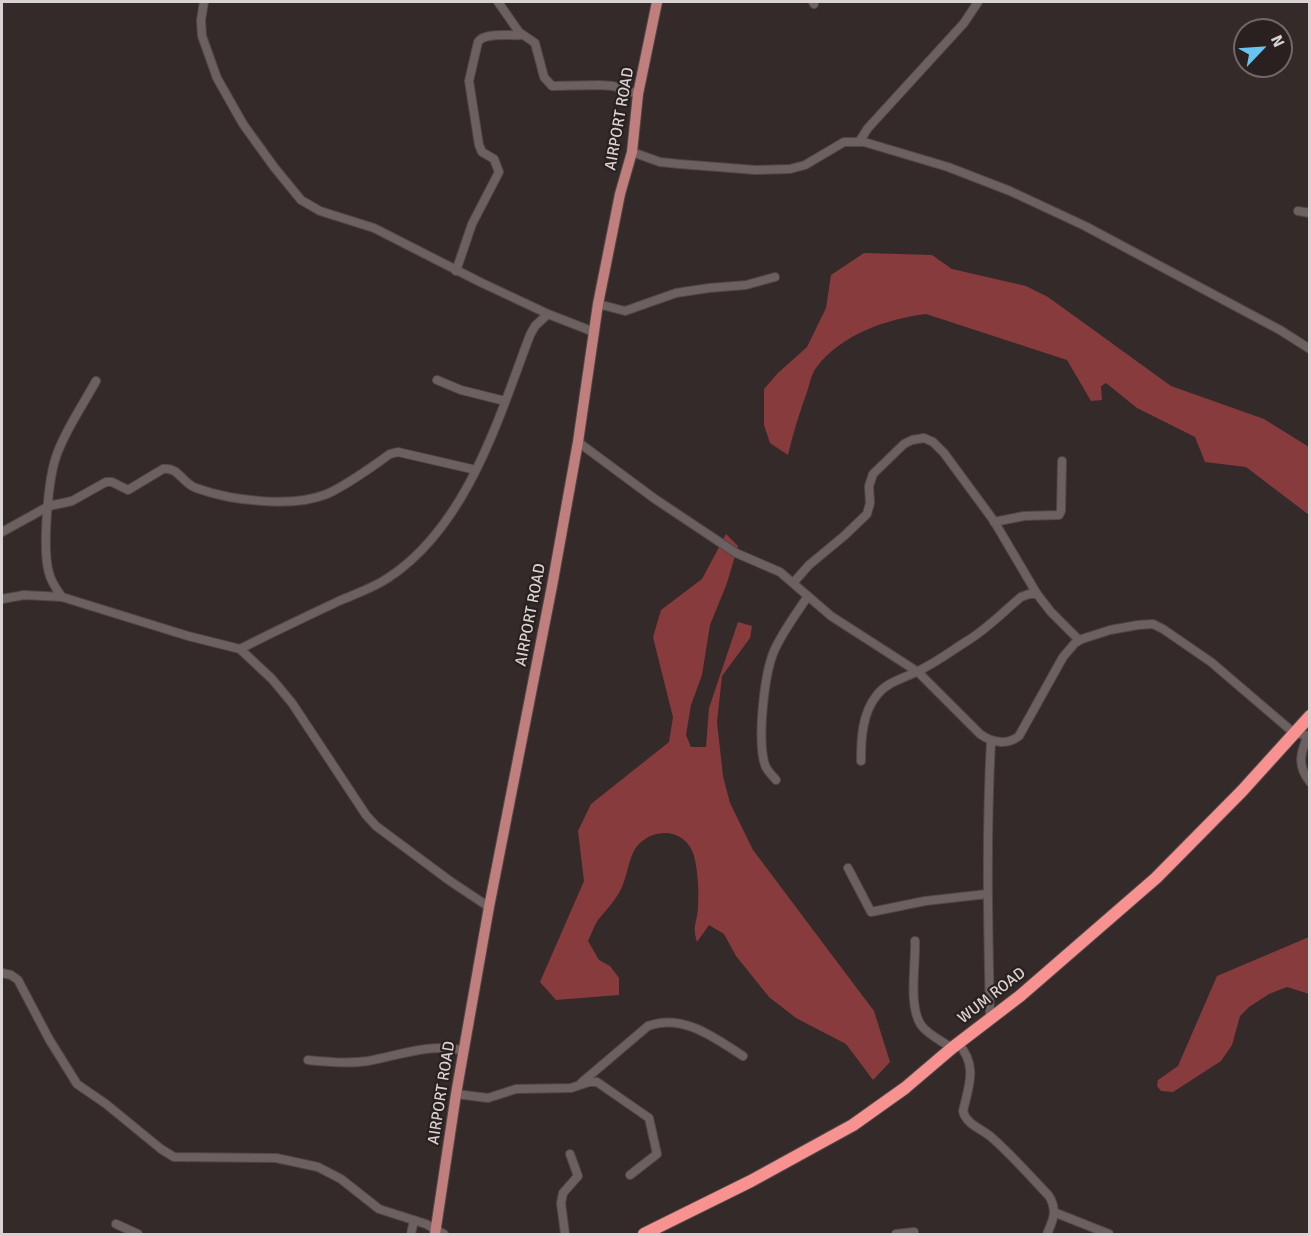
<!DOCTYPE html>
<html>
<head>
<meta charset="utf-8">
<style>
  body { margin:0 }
  #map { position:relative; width:1311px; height:1236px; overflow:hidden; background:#342a29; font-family:Signika,sans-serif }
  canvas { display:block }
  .frame { position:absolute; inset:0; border:3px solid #d9d2d2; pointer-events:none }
  .north { position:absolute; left:1233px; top:18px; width:60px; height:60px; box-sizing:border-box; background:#2a201f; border:2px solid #706767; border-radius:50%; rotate:65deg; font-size:16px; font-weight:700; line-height:24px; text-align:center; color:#d9d2d2 }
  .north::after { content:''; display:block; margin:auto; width:21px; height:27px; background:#68c4f0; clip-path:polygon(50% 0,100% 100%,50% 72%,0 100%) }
</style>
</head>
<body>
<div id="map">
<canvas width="1311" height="1236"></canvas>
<div class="frame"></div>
<div class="north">N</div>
</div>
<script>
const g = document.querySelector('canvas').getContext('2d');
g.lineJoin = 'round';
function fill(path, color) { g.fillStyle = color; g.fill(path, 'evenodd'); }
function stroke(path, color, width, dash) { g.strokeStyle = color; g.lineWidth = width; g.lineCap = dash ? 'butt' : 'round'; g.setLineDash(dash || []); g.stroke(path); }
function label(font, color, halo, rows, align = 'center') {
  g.font = font + ' Signika,sans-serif'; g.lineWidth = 4.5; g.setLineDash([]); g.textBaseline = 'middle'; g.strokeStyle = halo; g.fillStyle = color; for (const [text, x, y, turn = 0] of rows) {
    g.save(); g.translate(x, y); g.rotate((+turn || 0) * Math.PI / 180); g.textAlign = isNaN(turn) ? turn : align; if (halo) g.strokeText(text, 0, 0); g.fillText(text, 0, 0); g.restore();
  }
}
fill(new Path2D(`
  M864 253 932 255 952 269 1026 286 1048 297 1171 386 1264 419 1309 447V515L1246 467 1205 462 1195 437 1137 408 1106 383 1101 386 1102 400 1091 401 1067 360 926 314C887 319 841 334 816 368 812 373 810 382 808 389 800 411 793 433 788 455L770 443 764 425V389L778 373 807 347 826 308 831 275Z
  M726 534 738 546 727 583 710 625 702 675 691 705 686 735 691 747H706L709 708 738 622 752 626 750 638 722 676 717 722 723 776 730 803 753 850 874 1011 890 1062 873 1080 846 1044 796 1018 769 997 736 956 724 934 709 925 697 942C692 924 697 924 698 907 699 891 698 871 694 856 687 830 657 826 639 844 629 854 628 874 622 887 616 900 607 909 598 920 594 926 591 935 588 941L599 960 610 966 619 978V995L556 1000 540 982 584 881 578 831 591 804 669 742 673 717 653 637 661 610 702 579Z
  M1309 937V994L1287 987 1269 994 1249 1007 1240 1016 1232 1045 1221 1061 1173 1092 1161 1091 1157 1086 1158 1080 1178 1066 1217 976Z`), '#883b3c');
const minor = new Path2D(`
  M204 2 201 20 202 36 217 78 243 124 274 167 301 200 320 211 374 228 480 282 548 314 594 332
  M498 2 519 32 535 43 544 77 552 86 599 85 613 86 638 94
  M813 2 814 4
  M859 142 868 128 964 23 978 2
  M632 152 660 162 679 164 756 170 790 169 805 165 844 142H864L948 167 1010 191 1085 226 1280 330 1310 349
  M1298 211 1310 213
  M456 271 472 224 499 172 494 159 482 152 479 145 469 81 478 42C484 32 509 36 521 35
  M598 304 625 311 676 293 709 288 746 285 775 277
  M437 380 461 390 505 401
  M578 442 655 499 736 553 780 572 831 616 918 672 980 734C991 742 1007 746 1019 736L1063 657 1075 643 1082 639 1110 630 1138 625 1153 624 1163 629 1211 662 1294 733 1310 736
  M994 522 1024 516 1059 515 1061 511 1062 461
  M2 532 49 506 72 501 106 482H112L128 490 163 469C178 466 183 484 196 488 232 501 292 508 327 494 349 484 370 468 390 454L398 452 476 470
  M794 582 809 565 844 536 867 514 870 503 869 486 873 474 904 444 912 440 924 438 933 442 944 453 994 521 1037 594 1051 612 1079 640
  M62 597C57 590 51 582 49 573 42 550 48 477 57 454 66 429 83 405 96 381
  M2 599 24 595 62 597 188 636 240 649 272 679 292 703 366 815 376 826 450 881 489 907
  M240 649C273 632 305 617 339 601 355 594 373 588 388 578 467 526 498 420 530 335L535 326 548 314
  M1308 736C1300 753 1297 766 1310 782
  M861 761C861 739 862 713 877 695 887 682 902 679 916 672 934 664 951 651 967 641 987 629 1003 612 1021 597L1029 594H1037
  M776 780C772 775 767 771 765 765 757 741 764 675 774 651 783 631 796 614 808 596
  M848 868 871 912 925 901 987 894
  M915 941C916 964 908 1006 921 1025 928 1035 942 1041 952 1048
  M2 973 11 975 18 980 49 1039 77 1084 106 1104 161 1149 174 1157 276 1158 318 1167 341 1179 379 1209 426 1224 444 1234
  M990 1019C988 926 986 834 991 741
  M958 1043C978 1066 969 1085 963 1111 966 1124 980 1128 990 1136 1011 1154 1030 1176 1049 1196 1058 1211 1053 1220 1047 1234
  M308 1060C328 1062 348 1064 368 1061 400 1055 433 1042 464 1051
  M581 1083 648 1026C683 1013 715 1038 743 1056
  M456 1094 488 1098 516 1089 571 1088 589 1082H597L649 1118 657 1154 630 1175
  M1056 1213 1109 1234
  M116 1224 138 1234
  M411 1234 414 1220
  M565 1234 561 1203 563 1193 578 1176 570 1154
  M896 1234 914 1232`);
const major = new Path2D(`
  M435 1234 456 1094 489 907 552 586 578 442 598 304 620 194 632 152 638 94 657 2`);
const highway = new Path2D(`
  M644 1234 751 1181 853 1125 905 1088 952 1048 1020 996 1156 878 1242 791 1310 716`);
stroke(minor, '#504848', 10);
stroke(major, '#504848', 12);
stroke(highway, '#504848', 14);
stroke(minor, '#6d6060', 8);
stroke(major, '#c07e7d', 10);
stroke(highway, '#f79290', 12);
label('16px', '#d9d2d2', '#2a201f', [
  ["AIRPORT ROAD",620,119,-80],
  ["AIRPORT ROAD",531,615,-79],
  ["WUM ROAD",992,996,-38],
  ["AIRPORT ROAD",442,1093,-81]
]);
</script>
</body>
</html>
